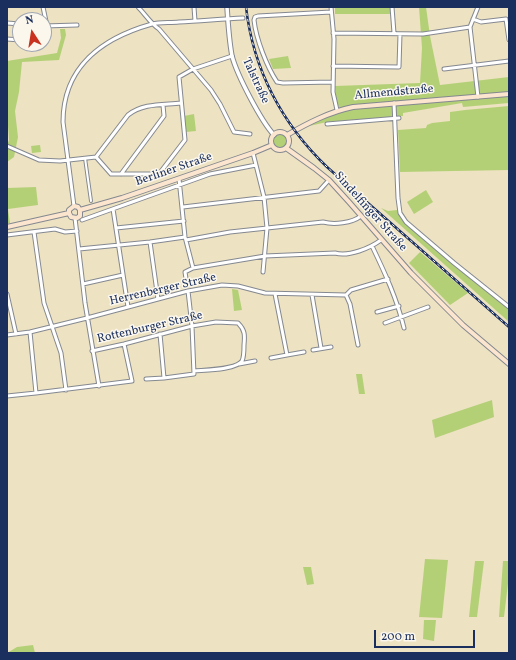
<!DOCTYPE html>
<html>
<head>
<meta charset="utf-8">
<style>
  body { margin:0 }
  #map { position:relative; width:516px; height:660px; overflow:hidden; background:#ede2c2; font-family:Vollkorn,serif }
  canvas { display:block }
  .frame { position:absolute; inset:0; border:8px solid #1b2f5e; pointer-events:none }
  .north { position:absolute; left:12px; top:12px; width:40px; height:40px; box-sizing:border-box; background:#fbf7ec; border:1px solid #a1a7b3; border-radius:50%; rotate:348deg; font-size:11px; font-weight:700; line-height:16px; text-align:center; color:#1b2f5e }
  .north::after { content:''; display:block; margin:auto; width:14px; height:18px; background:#c8321e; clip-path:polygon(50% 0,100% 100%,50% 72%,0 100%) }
  .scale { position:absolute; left:374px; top:630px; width:101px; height:18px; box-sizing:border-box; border:2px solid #1b2f5e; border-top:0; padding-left:5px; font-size:12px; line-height:14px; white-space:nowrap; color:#1b2f5e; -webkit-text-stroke:3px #fbf7ec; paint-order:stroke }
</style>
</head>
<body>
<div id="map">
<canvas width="516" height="660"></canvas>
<div class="frame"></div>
<div class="north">N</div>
<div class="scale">200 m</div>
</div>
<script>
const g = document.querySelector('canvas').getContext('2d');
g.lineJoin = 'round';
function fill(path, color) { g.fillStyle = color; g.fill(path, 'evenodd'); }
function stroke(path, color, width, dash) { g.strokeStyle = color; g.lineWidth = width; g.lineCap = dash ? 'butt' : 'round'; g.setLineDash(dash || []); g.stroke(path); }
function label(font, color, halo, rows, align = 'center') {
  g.font = font + ' Vollkorn,serif'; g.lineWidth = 3; g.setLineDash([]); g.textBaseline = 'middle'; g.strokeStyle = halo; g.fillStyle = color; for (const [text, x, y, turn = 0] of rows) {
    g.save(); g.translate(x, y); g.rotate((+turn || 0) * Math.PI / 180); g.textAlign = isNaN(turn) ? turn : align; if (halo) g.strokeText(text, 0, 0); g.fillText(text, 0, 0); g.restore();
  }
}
fill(new Path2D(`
  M350 7H390V14H335V8Z
  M419 7H426L430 36 440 85 509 77V103L463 107 462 103 403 113V116L327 122 309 126 323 119 341 112 336 100 335 86 420 83 422 48Z
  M60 29H65L66 35 59 60 22 62 19 92 15 111 18 137 14 157 7 162V145L9 140 7 112V61L57 53 61 38Z
  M288 56 291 68 273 69 269 59Z
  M509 106V170L400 172 398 130 426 128 427 125 432 123 450 121V112L465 110Z
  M194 114 196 131 186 132 184 116Z
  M273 141a7 7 0 1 1 14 0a7 7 0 1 1-14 0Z
  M40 145 41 152 32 153 31 146Z
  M36 187 38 205 8 209 10 223 7 224V188Z
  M426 190 433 202 414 214 407 202Z
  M381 208 388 211 397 210 401 219 409 226 470 278 509 308V322Z
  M420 252 468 293 450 305 409 263Z
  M232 289 238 290 242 310 234 311Z
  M356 374H362L365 394H359Z
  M492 400 494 417 435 438 432 420Z
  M425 559 448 560 442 618 419 617Z
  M475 561H484L477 617H469Z
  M503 561H509V575L504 617H499Z
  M303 567H311L314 584 307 585Z
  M424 620H436L434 641 423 639Z
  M33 645 35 653H7L17 647Z`), '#b4d077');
const pedestrian = new Path2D(`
  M85 158 91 201`);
const minor = new Path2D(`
  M43 7 47 26
  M138 7C145 14 151 24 159 29L211 90 220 104 234 132 250 134
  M194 7 195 21
  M331 7 334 39 333 92 337 110
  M392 7 394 33
  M478 7 470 27 478 97
  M331 12 258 16 255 17 254 20C256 39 267 67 277 82L283 83 333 82
  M473 19 481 22 506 19 509 40
  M7 23 20 24
  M44 26 77 25
  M333 33 423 34 470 27
  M7 39 20 40
  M44 41H45
  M333 66 399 67 400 34
  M444 69 509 61
  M394 103 398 198 400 213 406 222 454 263 509 307
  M327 124 399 118
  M7 146 39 160 60 161 96 157 111 174H159L185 140 179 77 193 69 232 56
  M253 153 264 197 267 228 263 272
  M96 157 128 115C143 103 163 105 181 103
  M121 174 164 116 163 105
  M179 179 185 237 193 268
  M74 206 63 122C63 67 102 38 152 24 160 22 170 23 179 22 200 21 222 19 243 18
  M183 207 319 191 329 180
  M113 209 128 307
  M75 218 85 303 99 386
  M82 220 210 174 256 165
  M116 228 184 221
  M34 232 44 303 61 353 66 390
  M7 235 55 229 65 232 77 231
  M186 240 230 232 323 222C334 225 352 223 361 216
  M150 242 158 299
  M372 246C385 273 397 299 404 328
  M79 249 150 242 185 237
  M83 284 123 275
  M187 285 185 272 193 268 265 256 335 253C349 257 370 248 381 240
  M7 294 16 334
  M312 295 321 348
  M346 295 351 290 388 279
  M377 312 399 306
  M385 323 428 307
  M30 332 36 393
  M160 334 164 378 194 374 192 326 188 291
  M7 335 30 332 87 318 188 291 222 285 238 286 265 293 346 295 350 304 358 345
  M313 350 331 347
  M92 351 124 344 192 326 216 322 238 323C245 330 245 335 244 345 244 350 244 357 242 361 236 370 204 370 194 371
  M287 355 304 352
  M271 358 287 355 275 294
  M239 364 255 361
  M146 379 164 378
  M7 396 36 393 132 381 124 344`);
const tertiary = new Path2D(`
  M227 7C228 23 229 40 232 56 237 75 261 121 274 135`);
const secondary = new Path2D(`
  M271 141a9 9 0 1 1 18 0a9 9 0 1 1-18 0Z
  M287 135C308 123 329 112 353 107L509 94
  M286 148 314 168 329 180 349 202 411 273 463 325 509 364
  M80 210 122 198 253 153 272 145
  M69 213 71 217 77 218 80 216V210
  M69 213V210L74 206 78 207 80 210
  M7 227 69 213`);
stroke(pedestrian, '#848890', 4);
stroke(minor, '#848890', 5);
stroke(tertiary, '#848890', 5.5);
stroke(secondary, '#848890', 6);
stroke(pedestrian, '#fff', 2);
stroke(minor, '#fff', 3);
stroke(tertiary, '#fff', 3.5);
stroke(secondary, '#fbe5cf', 4);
const rail = new Path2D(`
  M246 7C253 69 282 124 327 167L509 327`);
stroke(rail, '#1b2f5e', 2.5);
stroke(rail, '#fbf7ec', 1, [3]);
label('12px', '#1b2f5e', '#fbf7ec', [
  ["Talstraße",255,81,65],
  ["Allmendstraße",394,93,-5],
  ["Berliner Straße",174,170,-19],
  ["Sindelfinger Straße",370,212,48],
  ["Herrenberger Straße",163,290,-13],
  ["Rottenburger Straße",150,328,-13]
]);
</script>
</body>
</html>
